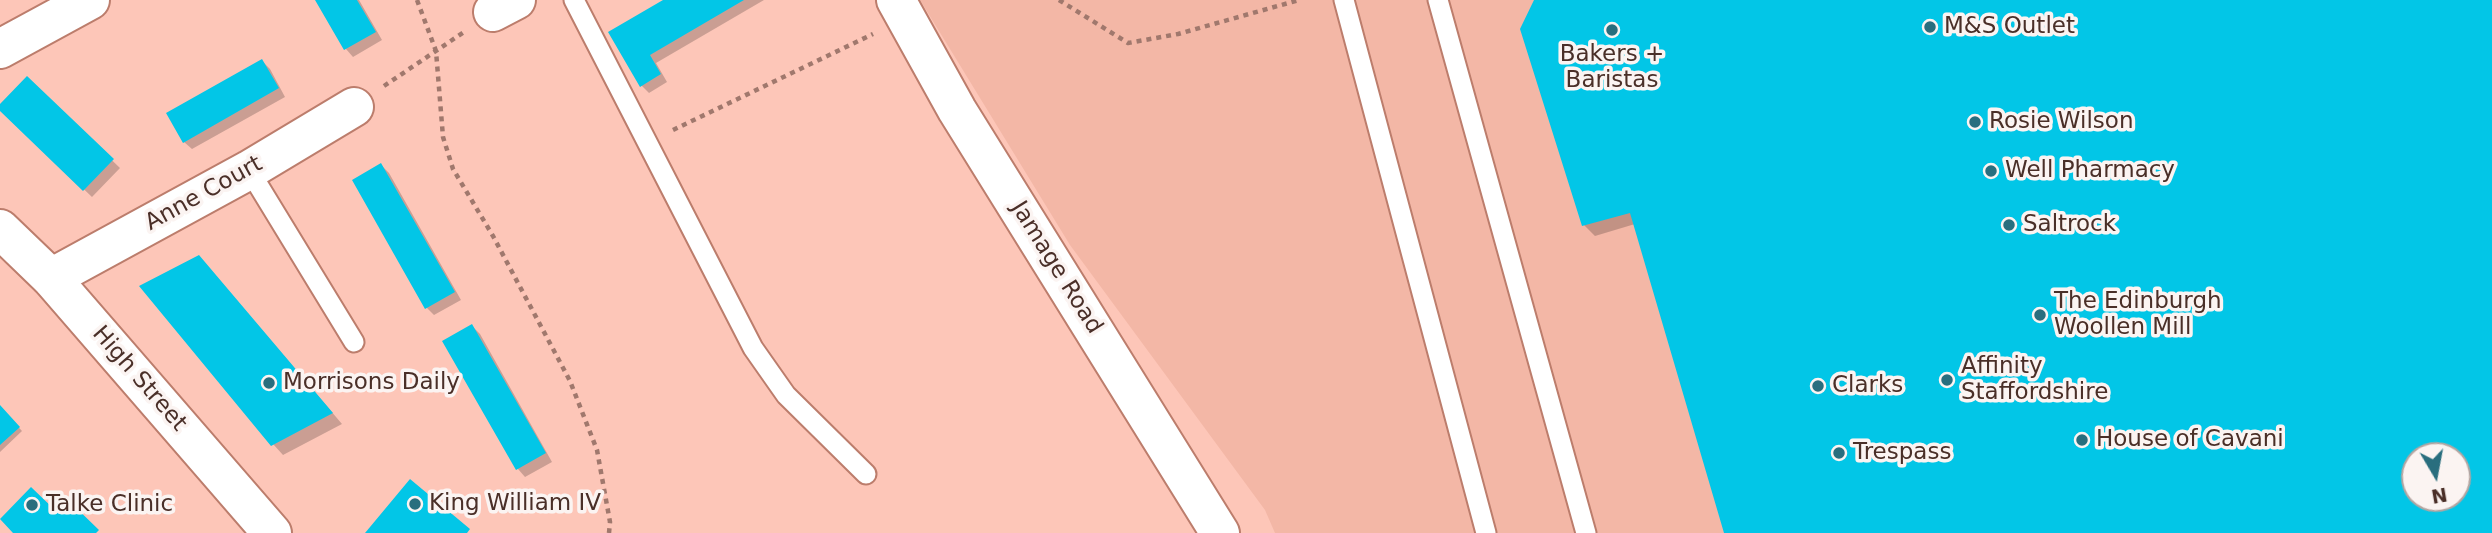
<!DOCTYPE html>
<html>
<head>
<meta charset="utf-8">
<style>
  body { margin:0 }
  #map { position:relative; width:2492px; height:533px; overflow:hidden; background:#fdc6b8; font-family:"DejaVu Sans",sans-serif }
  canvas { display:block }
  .north { position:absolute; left:2401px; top:442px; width:70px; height:70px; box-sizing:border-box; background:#fbf4f2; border:2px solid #b4a5a1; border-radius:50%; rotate:170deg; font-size:19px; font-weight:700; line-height:28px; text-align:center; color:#4a2f28 }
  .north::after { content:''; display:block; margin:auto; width:24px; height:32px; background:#296e7e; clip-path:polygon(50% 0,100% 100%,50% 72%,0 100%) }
</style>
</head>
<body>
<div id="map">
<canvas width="2492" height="533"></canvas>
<div class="north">N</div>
</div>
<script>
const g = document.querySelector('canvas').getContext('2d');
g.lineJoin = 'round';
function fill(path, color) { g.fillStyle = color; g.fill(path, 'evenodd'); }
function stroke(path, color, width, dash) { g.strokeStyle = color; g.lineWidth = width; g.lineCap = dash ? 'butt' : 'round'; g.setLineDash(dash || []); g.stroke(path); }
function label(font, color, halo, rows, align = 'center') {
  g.font = font + ' "DejaVu Sans",sans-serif'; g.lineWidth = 7; g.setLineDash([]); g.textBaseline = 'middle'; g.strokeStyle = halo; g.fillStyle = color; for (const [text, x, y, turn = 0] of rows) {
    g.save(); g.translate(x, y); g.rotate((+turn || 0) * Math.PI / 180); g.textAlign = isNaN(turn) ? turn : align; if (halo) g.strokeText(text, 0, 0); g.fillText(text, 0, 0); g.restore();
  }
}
fill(new Path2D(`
  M920 0H2492V533H1275L1265 510 1070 245ZM2415 456H2457V498H2415Z`), '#f3b7a6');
fill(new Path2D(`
  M317 0H359L382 40 353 57 346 49Z
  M667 0H764L656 63 667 82 649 93 641 85 611 33Z
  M1536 0H2492V533H1726L1635 224 1595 236 1584 225ZM2415 456H2457V498H2415Z
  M262 61 270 69 285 97 192 149 184 142Z
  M27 78 120 168 92 197 0 109V106Z
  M381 165 389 173 461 300 434 315 427 308Z
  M209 268 342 424 283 455 273 444Z
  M472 326 480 334 552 462 525 477 518 469 445 341Z
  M0 407 22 431 0 452Z`), '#0003');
fill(new Path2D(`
  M315 0H357L376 32 344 50Z
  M663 0H744L650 55 661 74 640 87 608 32Z
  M1534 0H2492V533H1724L1630 213 1582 226 1520 29ZM2415 456H2457V498H2415Z
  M262 59 279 88 183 143 166 113Z
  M27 76 114 159 83 191 0 111V104Z
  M381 163 455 292 425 309 352 180Z
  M199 255 333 413 271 446 139 286Z
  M472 324 546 453 516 470 442 341Z
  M0 405 20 427 0 445Z
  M410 479 470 529 467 533H365Z
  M31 487 56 511 67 499 99 530 96 533H13L0 519Z`), '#02c6e7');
const service = new Path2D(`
  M574 0 753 348 786 395 866 474
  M1344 0 1486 533
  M1438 0 1586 533
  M249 170 354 342`);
const minor = new Path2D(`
  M493 12 516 0
  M0 49 90 0
  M51 278 249 170 354 107`);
const tertiary = new Path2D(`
  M896 0 957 110 1220 533
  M0 229 51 278 272 533`);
stroke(service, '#bc7d6c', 23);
stroke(minor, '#bc7d6c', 42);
stroke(tertiary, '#bc7d6c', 42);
stroke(new Path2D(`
  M417 0 436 51 443 137 453 169 493 236 570 381 597 450 610 522 609 533
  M1059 0 1128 43 1178 34 1299 0
  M384 86 464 32
  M673 130 873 34`), '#a0786d', 4.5, [5, 5]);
stroke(service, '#fff', 19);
stroke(minor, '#fff', 38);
stroke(tertiary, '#fff', 38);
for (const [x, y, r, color] of [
  [1930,27,7,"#296e7e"],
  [1612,30,7,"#296e7e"],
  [1975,122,7,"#296e7e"],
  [1991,171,7,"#296e7e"],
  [2009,225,7,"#296e7e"],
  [2040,315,7,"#296e7e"],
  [1947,380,7,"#296e7e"],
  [269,383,7,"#296e7e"],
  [1818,386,7,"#296e7e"],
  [2082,440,7,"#296e7e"],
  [1839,453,7,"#296e7e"],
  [415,504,7,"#296e7e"],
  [32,505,7,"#296e7e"]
]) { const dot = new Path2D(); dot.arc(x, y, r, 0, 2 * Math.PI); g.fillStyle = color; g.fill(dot); stroke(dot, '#fbf4f2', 2.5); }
label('23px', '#4a2f28', '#fbf4f2', [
  ["M&S Outlet",1944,27],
  ["Bakers +",1612,55,"center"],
  ["Baristas",1612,81,"center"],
  ["Rosie Wilson",1989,122],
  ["Well Pharmacy",2005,171],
  ["Saltrock",2023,225],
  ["The Edinburgh",2054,302],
  ["Woollen Mill",2054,328],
  ["Affinity",1961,367],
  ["Staffordshire",1961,393],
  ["Morrisons Daily",283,383],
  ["Clarks",1832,386],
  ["House of Cavani",2096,440],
  ["Trespass",1853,453],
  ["King William IV",429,504],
  ["Talke Clinic",46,505]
], 'left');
label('23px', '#4a2f28', '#fbf4f2', [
  ["Anne Court",204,194,-29],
  ["Jamage Road",1056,268,58],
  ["High Street",139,379,49]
]);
</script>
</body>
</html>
